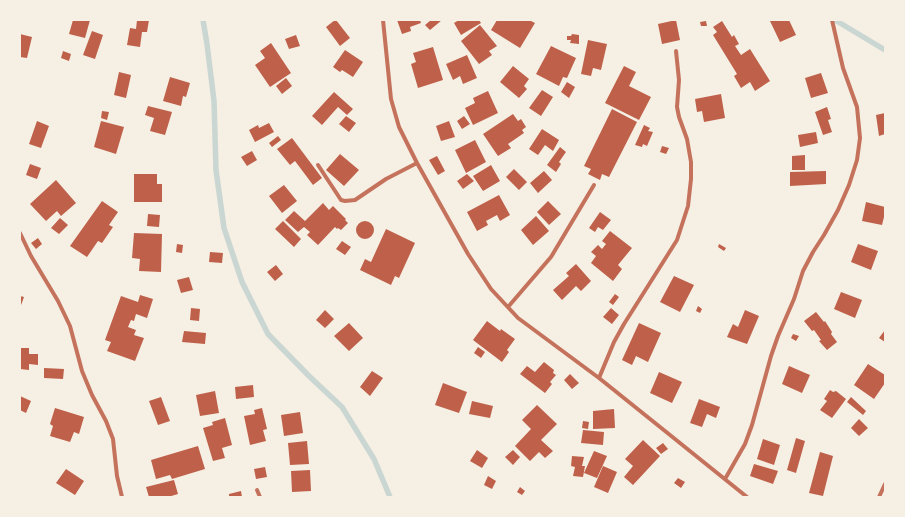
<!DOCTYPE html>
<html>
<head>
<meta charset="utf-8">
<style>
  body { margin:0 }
  #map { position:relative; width:905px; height:517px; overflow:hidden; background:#f6efe4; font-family:"Golos Text",sans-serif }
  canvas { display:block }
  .frame { position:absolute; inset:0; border:21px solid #f6efe4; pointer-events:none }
</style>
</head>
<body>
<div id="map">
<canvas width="905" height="517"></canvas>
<div class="frame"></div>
</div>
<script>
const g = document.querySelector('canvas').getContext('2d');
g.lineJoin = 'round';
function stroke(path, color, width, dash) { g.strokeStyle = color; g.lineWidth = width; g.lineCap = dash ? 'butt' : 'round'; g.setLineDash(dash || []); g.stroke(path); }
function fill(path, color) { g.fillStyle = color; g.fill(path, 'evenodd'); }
stroke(new Path2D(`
  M203 20 207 44 214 101 216 170 224 228 242 282 268 334 309 376 342 407 374 459 390 497
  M835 20 885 50`), '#c9d6d2', 5.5);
fill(new Path2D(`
  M73 20H90L85 38 69 34Z
  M137 20H149L147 32H142L140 47 127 45 130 28 136 29Z
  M335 20H336L350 38 340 46 326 27Z
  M397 20H420L421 23 410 27 411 31 402 34Z
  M431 20H442L430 30 425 25Z
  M459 20H479L481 23 461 35 454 23Z
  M497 20H529L535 23 520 48 491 30Z
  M676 20 680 40 662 44 658 24Z
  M773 20H789L796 35 780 42 770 21Z
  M706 21 707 26H701L700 22Z
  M722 21 732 37 734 35 739 44 735 46 741 55 750 49 770 81 755 91 750 82 741 88 734 76 737 74 713 35 717 32 713 27Z
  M480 25 497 46 489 51 492 55 479 64 461 41Z
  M92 31 103 35 95 59 83 55Z
  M20 34 32 37 27 58 20 57Z
  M572 34 579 35V44L570 43 571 40H567V36H571Z
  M296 35 300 46 289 49 285 39Z
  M588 40 607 44 601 70 593 68 591 76 581 74Z
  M271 43 291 73 270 87 255 65 265 58 260 51Z
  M551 46 576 58 567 78 563 77 559 86 536 74Z
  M433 47 443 80 418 88 411 64 416 62 413 53Z
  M345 50 363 62 353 77 342 70 340 72 333 67Z
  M63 51 71 54 69 61 61 58Z
  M467 55 477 78 463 84 460 76 453 80 446 64Z
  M513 66 529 79 524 86 527 89 519 98 500 82Z
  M624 66 636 72 629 86 651 97 639 120 605 103Z
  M119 72 131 75 126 98 114 95Z
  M821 73 828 93 811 98 805 78Z
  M170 77 190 83 186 97 183 96 181 106 163 101Z
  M286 78 292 86 282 94 276 86Z
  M567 82 575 87 569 98 561 92Z
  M542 90 553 97 541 116 529 108Z
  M488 91 498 113 473 125 465 108 475 103 473 98Z
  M334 92 353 109 347 115 338 107 322 125 312 116Z
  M721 94 725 118 704 122 702 111 697 112 695 99Z
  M148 106 172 112 165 135 150 131 154 118 145 115Z
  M827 107 831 119 828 120 832 132 823 135 815 112Z
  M612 109 637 122 609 177 602 174 600 180 588 174 591 169 584 166Z
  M102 111 109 112 107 120 101 118Z
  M885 113V134L879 136 876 115Z
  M513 114 518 121 521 119 526 127 522 130 524 133 508 144 511 148 498 156 483 134Z
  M346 116 356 123 349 132 339 124Z
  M464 116 470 124 462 129 457 121Z
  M37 121 49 126 41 148 29 144Z
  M101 121 124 127 116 154 94 147Z
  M449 121 455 137 441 141 436 126Z
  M269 123 274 132 255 142 249 130 258 125 259 128Z
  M644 125 650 128 648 131 653 132 647 146 643 144 642 147 635 145Z
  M542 129 559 140 553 151 545 145 538 155 529 149Z
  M816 132 818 143 800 147 798 135Z
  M278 136 281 140 272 147 269 143Z
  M292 138 322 178 313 185 295 161 290 165 277 149Z
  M475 140 486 162 466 173 455 150Z
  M662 146 669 148 666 154 660 152Z
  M560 147 566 152 559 162 561 164 556 172 547 165Z
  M252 151 257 160 247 166 241 157Z
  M340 154 359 170 344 186 326 170Z
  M805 155V170H792V156Z
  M437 156 445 171 438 175 429 160Z
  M30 164 41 168 37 179 26 175Z
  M491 165 500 181 483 191 473 176Z
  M514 169 527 182 519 190 506 177Z
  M544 171 552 180 538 193 530 183Z
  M826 171V184L790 186V172Z
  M134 174H157V184H162V202H134Z
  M467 174 474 181 463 189 457 181Z
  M56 180 76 203 61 216 57 211 46 221 30 204Z
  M284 185 297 201 282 213 269 196Z
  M499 195 510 215 500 221 497 215 486 221 488 225 477 231 467 212Z
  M102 201 118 212 109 225 113 227 102 243 98 241 87 257 70 246Z
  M548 201 561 214 549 225 537 212Z
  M866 202 885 207V213L882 225 862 221Z
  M323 203 329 210 333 206 346 219 345 220 348 223 341 230 338 228 337 229 335 227 318 245 307 235 310 232 304 227 298 232 285 220 294 211 305 221Z
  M600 212 611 220 603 230 598 227 595 232 589 228Z
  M148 214 160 215 159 227 147 226Z
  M536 216 549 231 533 245 521 230Z
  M60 218 68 225 59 234 51 228Z
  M356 230a9 9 0 1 1 18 0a9 9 0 1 1-18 0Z
  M283 221 301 239 294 247 275 229Z
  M386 229 415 243 399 278 395 276 391 285 360 270 365 259 371 262Z
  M610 231 632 248 618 265 622 269 613 281 591 263 596 256 591 252 598 245 602 249 606 244 602 241Z
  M134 233 162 234 161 272 139 271 140 259 132 258Z
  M38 238 42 244 36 249 31 243Z
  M342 241 351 247 345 255 336 249Z
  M177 244 183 245 182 253 176 252Z
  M719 244 726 248 724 251 718 247Z
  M858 244 878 251 871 270 851 262Z
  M210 252 223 253 222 263 209 262Z
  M576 264 591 281 581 291 576 286 562 300 553 290 569 276 566 273Z
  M276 265 283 274 275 281 267 272Z
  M674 276 694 285 680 312 660 302Z
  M189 277 193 290 181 293 177 280Z
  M841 292 862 300 855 318 834 309Z
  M615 294 619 297 613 305 609 302Z
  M140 295 153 299 147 318 136 314 134 321 131 320 128 327 136 330 134 335 144 338 135 361 107 351 111 342 105 340 121 296 138 302Z
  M20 296 24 297 20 308Z
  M698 306 702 309 700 313 696 311Z
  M191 308 200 309 199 321 190 320Z
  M611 308 619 315 612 324 603 317Z
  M325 310 334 319 325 328 316 320Z
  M745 310 759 316 747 344 727 337 733 324 738 327Z
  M816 312 824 322 825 321 832 332 831 334 837 342 827 350 819 341 821 340 814 330 812 331 804 321Z
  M487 321 500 331 501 329 515 339 507 350 509 352 502 362 473 340Z
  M349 323 363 338 349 351 334 336Z
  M639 323 661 333 648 362 636 356 632 365 622 360Z
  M885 330V342L879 338Z
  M184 331 206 333 205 344 182 342Z
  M793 334 799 336 796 341 791 338Z
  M478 347 485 352 481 358 474 353Z
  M20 348H29V354H38V365L29 364V370L20 369Z
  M544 362 554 370 553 373 556 375 550 382 552 384 545 393 520 374 527 366 535 372Z
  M868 364 885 375V383L874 399 854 385Z
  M789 366 810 375 802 393 782 384Z
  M44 368 64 369 63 379 44 378Z
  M372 371 383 378 370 396 360 387Z
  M659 372 682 382 672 403 650 393Z
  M570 374 579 383 572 389 564 380Z
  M443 383 467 392 459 413 435 405Z
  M253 385 254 397 236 399 235 387Z
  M830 390 833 392 836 391 846 399 832 418 820 410 827 401 824 399Z
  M215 391 219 413 200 416 196 395Z
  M20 396 31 401 26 413 20 410Z
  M161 397 170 421 158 425 149 401Z
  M851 397 866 411 863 415 847 402Z
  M699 399 720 407 716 418 707 414 702 427 690 423Z
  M472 401 493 406 490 418 469 414Z
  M537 405 557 424 541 440 553 451 545 458 539 452 530 461 515 446 531 429 522 420Z
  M55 408 84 417 79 434 74 432 70 442 50 436 53 426 50 424Z
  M262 408 267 429 263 430 266 441 250 445 244 416 255 414 254 410Z
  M614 409 615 428 593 429V411Z
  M300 412 303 433 284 436 281 415Z
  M225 418 232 445 222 448 225 458 213 461 203 428 213 425 212 422Z
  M859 419 868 428 859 436 851 428Z
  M583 421 589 422 588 429 582 428Z
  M583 430 604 432 603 445 581 443Z
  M796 438 805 441 796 473 787 470Z
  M763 439 780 445 774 465 757 459Z
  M643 440 660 456 633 485 624 477 633 466 625 459Z
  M307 441 309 464 290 465 288 443Z
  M663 443 668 449 661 454 656 448Z
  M198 446 205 469 172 479 170 475 156 479 151 460Z
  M477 450 488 458 482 468 470 461Z
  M513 450 520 457 513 465 505 457Z
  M594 451 607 456 597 478 584 473Z
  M820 452 833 456 823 496 809 493Z
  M572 456 584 457 582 466H585L583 477 573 476 575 467 571 466Z
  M754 464 778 471 773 484 750 476Z
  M603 466 617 472 608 493 594 487Z
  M265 467 267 477 256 479 254 469Z
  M66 469 84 481 75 495 56 483Z
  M310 470 311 491 292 492 291 471Z
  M488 476 496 481 492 489 484 485Z
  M678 478 685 482 681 488 674 483Z
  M174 480 178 494 168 497H149L146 487Z
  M520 487 525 491 522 495 517 492Z
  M241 491 242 497H229V494Z`), '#bf614a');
stroke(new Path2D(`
  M383 20 391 99 399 127 417 163 468 254 491 289 518 318 599 378 670 435 747 497
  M318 165 341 200 345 201 355 200 386 179 417 163
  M20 233 31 256 58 301 70 326 82 371 92 395 106 421 113 439 117 476 122 497
  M508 307 551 257 594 185
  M599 378 614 342 624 324 677 240 688 206 691 179V162L687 139 679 117 677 107 679 80 676 51
  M725 479 745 444 752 425 771 356 778 336 794 299 803 271 813 252 824 235 838 210 849 185 857 160 860 138 857 107 843 68 832 20
  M257 490 260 497
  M879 497 885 484`), '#c5725c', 4);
</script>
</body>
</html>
